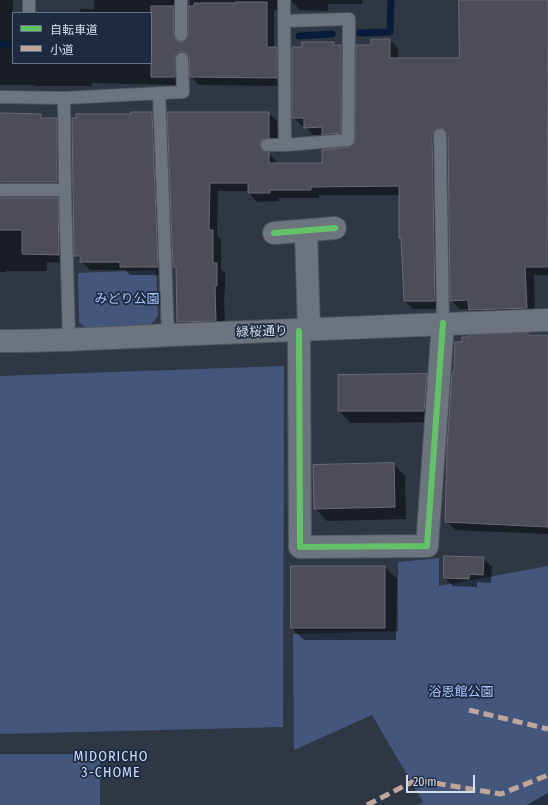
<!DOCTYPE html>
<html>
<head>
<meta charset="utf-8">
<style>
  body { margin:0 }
  #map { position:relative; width:548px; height:805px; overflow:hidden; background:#2f3744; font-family:"Fira Sans Condensed","Noto Sans JP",sans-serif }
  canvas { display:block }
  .legend { position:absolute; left:12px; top:12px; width:140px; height:52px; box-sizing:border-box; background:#1d2a41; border:1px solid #667285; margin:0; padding:5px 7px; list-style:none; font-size:12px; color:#d4ddec }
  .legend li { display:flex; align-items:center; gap:8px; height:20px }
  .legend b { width:20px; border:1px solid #667285 }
  .scale { position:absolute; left:406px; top:775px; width:69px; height:18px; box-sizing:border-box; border:2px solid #d4ddec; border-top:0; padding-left:5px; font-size:12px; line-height:14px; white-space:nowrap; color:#d4ddec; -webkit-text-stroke:3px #1d2a41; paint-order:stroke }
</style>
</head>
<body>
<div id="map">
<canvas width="548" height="805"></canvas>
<ul class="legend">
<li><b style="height:5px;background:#61c268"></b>自転車道</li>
<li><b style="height:5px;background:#c0a59a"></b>小道</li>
</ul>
<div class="scale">20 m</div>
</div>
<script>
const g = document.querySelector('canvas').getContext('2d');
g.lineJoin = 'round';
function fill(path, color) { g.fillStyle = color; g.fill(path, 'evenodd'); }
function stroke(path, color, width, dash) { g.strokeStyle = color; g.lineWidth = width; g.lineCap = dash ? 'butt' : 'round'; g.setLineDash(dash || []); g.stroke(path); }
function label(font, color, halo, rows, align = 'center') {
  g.font = font + ' "Fira Sans Condensed","Noto Sans JP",sans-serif'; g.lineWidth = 3.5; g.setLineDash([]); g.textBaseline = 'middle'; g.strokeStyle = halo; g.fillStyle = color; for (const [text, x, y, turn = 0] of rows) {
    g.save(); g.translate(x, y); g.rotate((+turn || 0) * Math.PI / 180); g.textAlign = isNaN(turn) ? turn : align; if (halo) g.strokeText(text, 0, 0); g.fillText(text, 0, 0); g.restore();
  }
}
fill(new Path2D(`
  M156 270 158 316 149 327 88 330 79 322 78 273Z
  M284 366 283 727 0 734V376Z
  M439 558V586L548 566V805H418L423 802 372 715 294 750 293 634 398 631V562Z
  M0 754H100V805H0Z`), '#43577c');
fill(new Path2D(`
  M0 0H13V63H151V13H80V9H94V0H189L185 1 181 8V42L185 43 190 35V0H292L285 4 284 10H274V48H276L284 56 285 86 199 85 191 77 190 59 186 60 183 85 92 83V86H35L33 85H0Z
  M292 0H362V4H328V11L300 10 292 2Z
  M460 0H548V275H534L535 316 478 319 470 309H460L451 300 449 136 444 137 443 309H413L405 301 402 240 400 238V195H319V198H279V201L257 202 249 193V191H218L217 236 221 240V269L225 273V294L224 295 225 329 187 330 178 322 177 270 174 267 168 113H268L277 121V146L269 150 268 153 277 162V164H323L356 144 372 46 390 40 398 48V59H460Z
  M334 43 338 46H341L349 55V141L331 142 324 135H313L305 126H302L293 117 303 48Z
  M152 113 160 121 166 275H130L125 270H90L75 255 132 115ZM84 261H125V263H86Z
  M0 114 41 115 45 119H56L64 127 65 190 1 194 0 198H57L65 206 67 263 47 262V271H6V272H0Z
  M548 334V534L455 530 446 521 463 343 501 335Z
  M426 375 438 387 436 422 351 423 339 411V376Z
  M393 464 405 476 406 519 327 521 315 508Z
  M483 558 492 567 491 583 477 582V587L453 586 445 578Z
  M385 567 397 579 396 640H304L292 628Z
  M548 793V805H527Z`), '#0007');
stroke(new Path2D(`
  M360 33 390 32 391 0
  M299 36 332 34
  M151 42 195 40
  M0 44 13 45`), '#071c3a', 7);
const building = new Path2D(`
  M459 0H548L547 267H525L527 308 469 310 468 300 450 301 448 135 444 129 439 128 434 131 432 135 435 301H404L401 238H399V186L311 187V190H270V193H248V183H210L209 230H213V263H217V286H215L216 321 177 322 176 267H173L167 112H269V138L263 139 260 142V145L263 151 269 152V163H322V150L349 147 355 143 356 45H371V39H390V58H459Z
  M235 2H267V47H277V78L190 77 189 55 186 53 182 52H178L175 56V77H151V6H174V35L177 41 181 42 185 41 188 35V6H194V3H235Z
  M302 42H334V45H341V133L322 135V127L304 128V118H292V47H302Z
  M131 112H152L158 267H120V262H80V256H74L72 118H76V114H131Z
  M0 113 41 114V118H57V182H0Z
  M0 198H58L59 255 22 254V230H0Z
  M528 333V335H548V527L445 522 447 448 452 374H453L454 369 455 342H462V337H469V335Z
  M427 374 424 411H338V375Z
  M394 463 395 507 314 509 313 465Z
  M444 556 484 557 483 575 469 574V579L444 578Z
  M291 566H385V628H291Z`);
fill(building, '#4c4d57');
stroke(building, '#6b6a76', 1);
const service = new Path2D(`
  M29 0V13
  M181 0V35
  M284 0 285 145
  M159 94 168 336
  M1 97 64 98 183 92 182 59
  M64 98 65 190 69 341
  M440 135 443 323
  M267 145H285L348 140 349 19 284 21
  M0 190H65`);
const minor = new Path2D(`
  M306 231 309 330
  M274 233 335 228
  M299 331 300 547 427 546 443 323
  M0 341C57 341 113 338 170 335 296 331 422 324 548 320`);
stroke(service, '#4e5560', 14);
stroke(minor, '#4e5560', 24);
stroke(service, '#6e747e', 12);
stroke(minor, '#6e747e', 22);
stroke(new Path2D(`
  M469 710 548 729
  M367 805 416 780 501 794 548 775`), '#c0a59a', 5, [10, 5]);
stroke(new Path2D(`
  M274 233 335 228
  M299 331 300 547 427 546 443 323`), '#61c268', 6);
label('13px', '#a6c5fe', '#1d2a41', [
  ["みどり公園",127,299],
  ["浴恩館公園",461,692]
]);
label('13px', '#d4ddec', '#1d2a41', [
  ["緑桜通り",262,332,-2]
]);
g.letterSpacing = '1px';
label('14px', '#ccddfc', '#1d2a41', [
  ["MIDORICHO",111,757],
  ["3-CHOME",111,773]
]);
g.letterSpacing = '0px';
</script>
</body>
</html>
